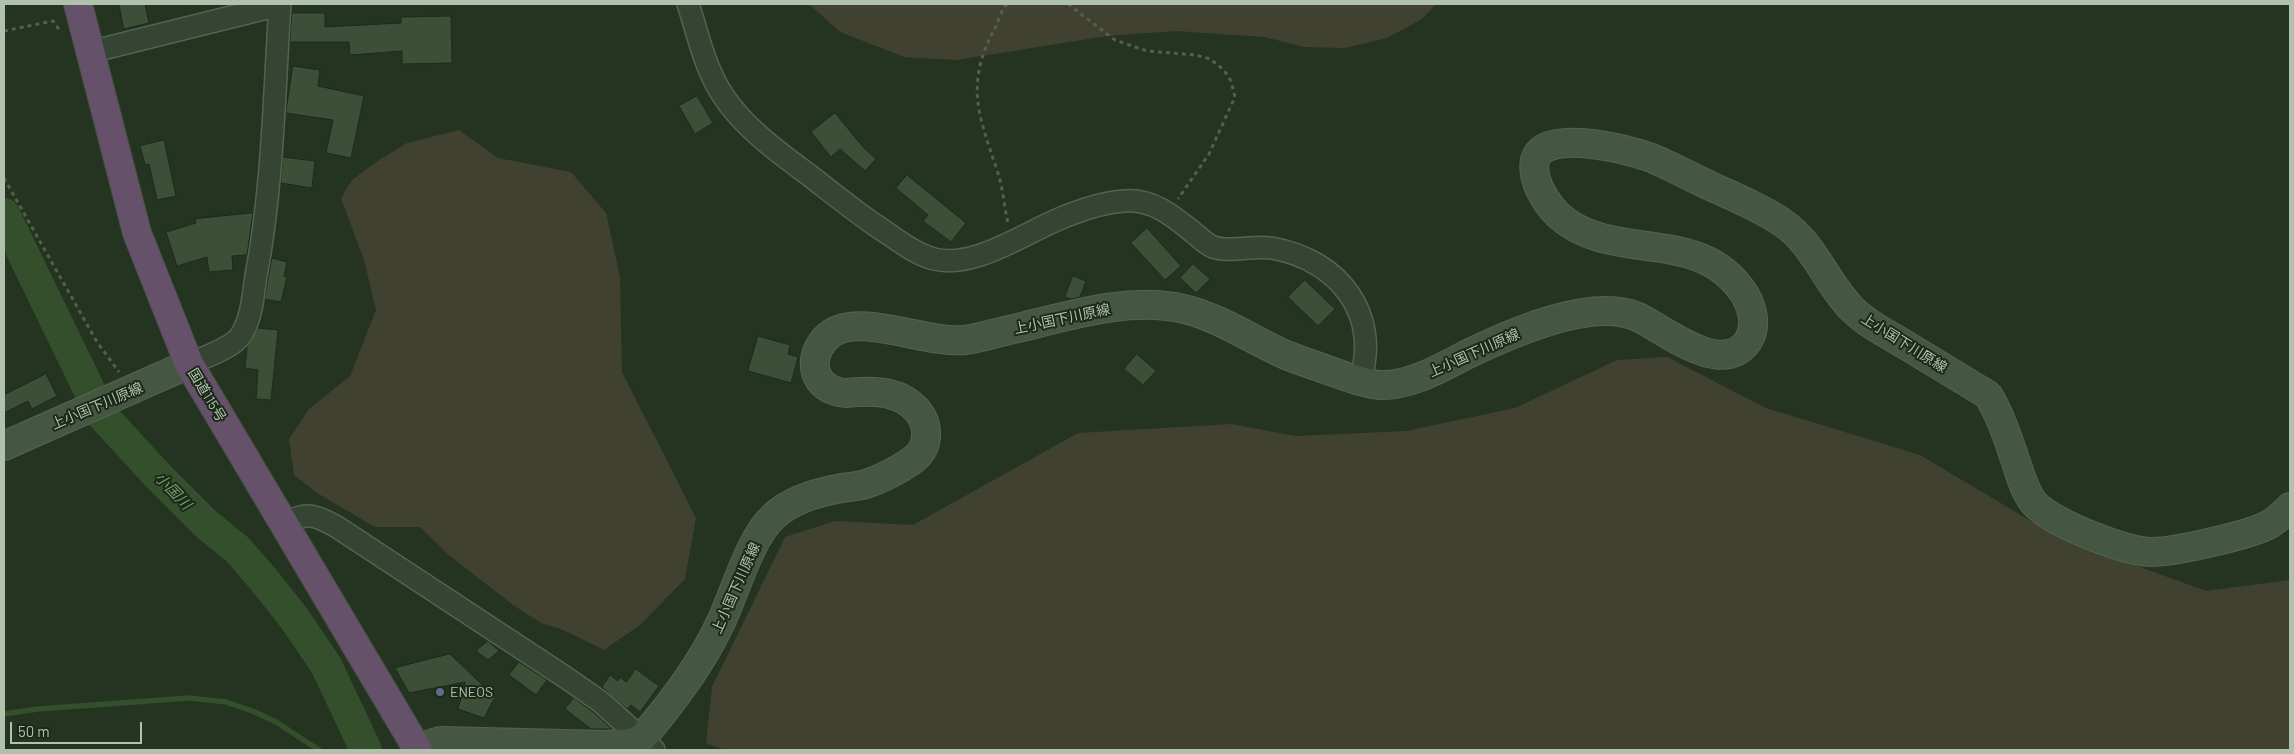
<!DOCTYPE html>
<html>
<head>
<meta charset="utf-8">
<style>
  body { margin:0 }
  #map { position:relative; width:2294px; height:754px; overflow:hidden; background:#243420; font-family:Barlow,sans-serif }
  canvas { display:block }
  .frame { position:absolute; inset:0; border:5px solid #b0c2ad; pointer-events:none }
  .scale { position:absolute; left:10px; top:722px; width:132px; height:22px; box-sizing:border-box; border:2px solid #b0c2ad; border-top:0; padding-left:6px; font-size:15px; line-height:18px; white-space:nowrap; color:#b0c2ad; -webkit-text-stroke:4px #1c2919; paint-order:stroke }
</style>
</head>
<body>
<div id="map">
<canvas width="2294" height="754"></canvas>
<div class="frame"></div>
<div class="scale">50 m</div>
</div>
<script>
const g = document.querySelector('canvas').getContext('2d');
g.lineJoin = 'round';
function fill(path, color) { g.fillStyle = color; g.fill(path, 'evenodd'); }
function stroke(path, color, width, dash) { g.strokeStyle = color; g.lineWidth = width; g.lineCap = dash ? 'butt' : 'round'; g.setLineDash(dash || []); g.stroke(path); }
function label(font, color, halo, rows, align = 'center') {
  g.font = font + ' Barlow,"Noto Sans JP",sans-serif'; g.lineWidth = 4; g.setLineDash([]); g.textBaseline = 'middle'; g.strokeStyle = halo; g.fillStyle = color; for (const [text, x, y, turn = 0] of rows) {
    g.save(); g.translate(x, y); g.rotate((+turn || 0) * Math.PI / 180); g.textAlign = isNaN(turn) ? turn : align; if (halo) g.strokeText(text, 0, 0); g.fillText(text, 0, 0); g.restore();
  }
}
fill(new Path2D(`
  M809 4H1436L1422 19 1387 38 1345 48 1305 47 1264 37 1176 31 1107 36 957 60 904 57 840 32Z
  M459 130 498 158 571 172 606 213 620 277 622 372 696 518 685 579 640 625 604 650 561 629 541 623 513 605 450 556 420 527H375L317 493 294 475 289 439 309 409 350 376 376 310 364 260 341 198 352 180 376 162 407 143Z
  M1667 357 1766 408 1920 455 2056 536 2206 591 2290 580V750H725L706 743 712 687 785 537 835 521 913 525 1078 433 1231 424 1296 436 1406 431 1515 408 1617 360Z`), '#40412e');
stroke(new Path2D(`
  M4 714 38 709 189 698 226 702 255 712 276 722 319 750`), '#334f2c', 5.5);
stroke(new Path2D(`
  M4 214 101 414 159 477 206 524 237 549 264 580 294 618 326 665 366 750`), '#334f2c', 32);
const building = new Path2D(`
  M119 4H145L149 23 124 29Z
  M292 13H325V27L401 23V17L451 16 452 63 402 64V51L350 55 349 42H290Z
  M293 66 320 70 318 86 364 96 351 158 326 153 333 120 286 113Z
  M697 96 713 123 695 134 679 106Z
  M835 113 864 148 876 159 865 171 840 149 831 157 811 132Z
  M164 140 176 196 157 200 149 164 145 165 140 146Z
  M283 157 315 161 312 188 281 183Z
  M907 175 966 223 951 242 923 221 928 215 896 188Z
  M253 213 247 255 232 256 233 270 209 272 207 257 177 266 166 232 196 223 195 219Z
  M1147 228 1181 266 1165 280 1131 243Z
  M272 258 287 262 284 276 287 277 281 302 265 299Z
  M1193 264 1210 279 1196 293 1180 278Z
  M1073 276 1086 281 1080 297 1071 299 1065 297Z
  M1305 280 1335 309 1318 326 1288 297Z
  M258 328 278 330 271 400 256 399 258 370 245 368 247 348Z
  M758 336 790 345 788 354 798 357 791 383 748 371Z
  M1137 354 1156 371 1143 385 1124 369Z
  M46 374 57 396 32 409 28 401 4 413V395Z
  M488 641 499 651 488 660 476 651Z
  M450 654 495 697 484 718 458 709 465 682 409 693 395 668Z
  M519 662 547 680 536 695 509 675Z
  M636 669 659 686 640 712 631 705 627 709 602 687 610 675 618 681 620 677 626 682Z
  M574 698 593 712 612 729H591L565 709Z`);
fill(building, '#3c5037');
stroke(building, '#1e2b1b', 1);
const street = new Path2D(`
  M688 4C698 34 704 66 722 94 743 127 778 152 809 175 831 192 852 209 875 225 894 237 912 253 934 259 974 269 1023 234 1059 219 1078 211 1104 202 1125 201 1154 199 1174 217 1194 233 1200 238 1206 244 1213 247 1231 253 1253 245 1272 248 1339 260 1381 314 1360 381
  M90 52 279 5
  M189 364C203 358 234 347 241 335 252 318 253 295 256 276 273 186 274 95 280 4
  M284 524C306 511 316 515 337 527L565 677 601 702 654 750`);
const secondary = new Path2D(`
  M4 446 189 364
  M417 748 441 741 606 745 631 743 642 738C671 704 700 666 719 626 735 594 749 538 774 516 792 499 819 492 842 488 848 487 860 486 866 484 881 479 898 470 910 462 922 454 927 444 926 431 925 421 922 416 916 409 901 393 880 391 859 392 847 392 846 395 835 391 807 381 810 348 832 333 862 313 927 344 965 340 981 338 998 332 1014 329 1068 316 1129 296 1184 309 1221 318 1252 340 1286 355 1301 361 1317 366 1333 372 1348 377 1364 384 1380 385 1413 386 1443 366 1472 352 1514 332 1593 297 1638 317 1665 330 1722 378 1748 341 1757 327 1753 309 1745 295 1700 224 1613 265 1558 215 1545 202 1531 179 1535 160 1544 128 1627 149 1649 157 1672 166 1694 179 1717 189 1739 199 1763 209 1783 223 1815 245 1826 283 1852 309 1867 324 1886 333 1904 344 1932 361 1960 378 1988 395 2001 416 2008 439 2016 462 2020 475 2025 492 2034 503 2051 523 2126 552 2152 552 2174 552 2251 535 2270 524 2278 519 2284 513 2290 507`);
const highway = new Path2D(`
  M78 4 137 233 189 364 418 750`);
stroke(street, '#546351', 24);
stroke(secondary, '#546351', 30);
stroke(highway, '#414f3e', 30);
stroke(new Path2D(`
  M1007 4C1001 10 999 20 995 28 965 84 978 114 997 170 1003 187 1004 206 1008 223
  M1068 4 1115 40 1147 51 1196 55 1210 59 1224 70 1231 81 1235 97 1209 154 1178 199
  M4 31 53 21 61 32
  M4 178 97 342 119 372`), '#575e4a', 3, [4, 4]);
stroke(street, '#364533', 21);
stroke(secondary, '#455741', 28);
stroke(highway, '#66516a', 28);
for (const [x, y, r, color] of [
  [440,692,5,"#5c6f8a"]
]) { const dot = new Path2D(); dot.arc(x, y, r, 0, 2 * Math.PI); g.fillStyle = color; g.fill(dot); stroke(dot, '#1c2919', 2); }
label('14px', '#b0c2ad', '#1c2919', [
  ["上小国下川原線",1062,319,-12],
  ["上小国下川原線",1904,343,32],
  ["上小国下川原線",1474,353,-24],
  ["国道115号",207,395,59],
  ["上小国下川原線",97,406,-23],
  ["上小国下川原線",736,588,-66]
]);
label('14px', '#b0c2ad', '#1c2919', [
  ["ENEOS",450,692]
], 'left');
label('italic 15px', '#729f68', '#1c2919', [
  ["小国川",173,491,46]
]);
</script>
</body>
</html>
